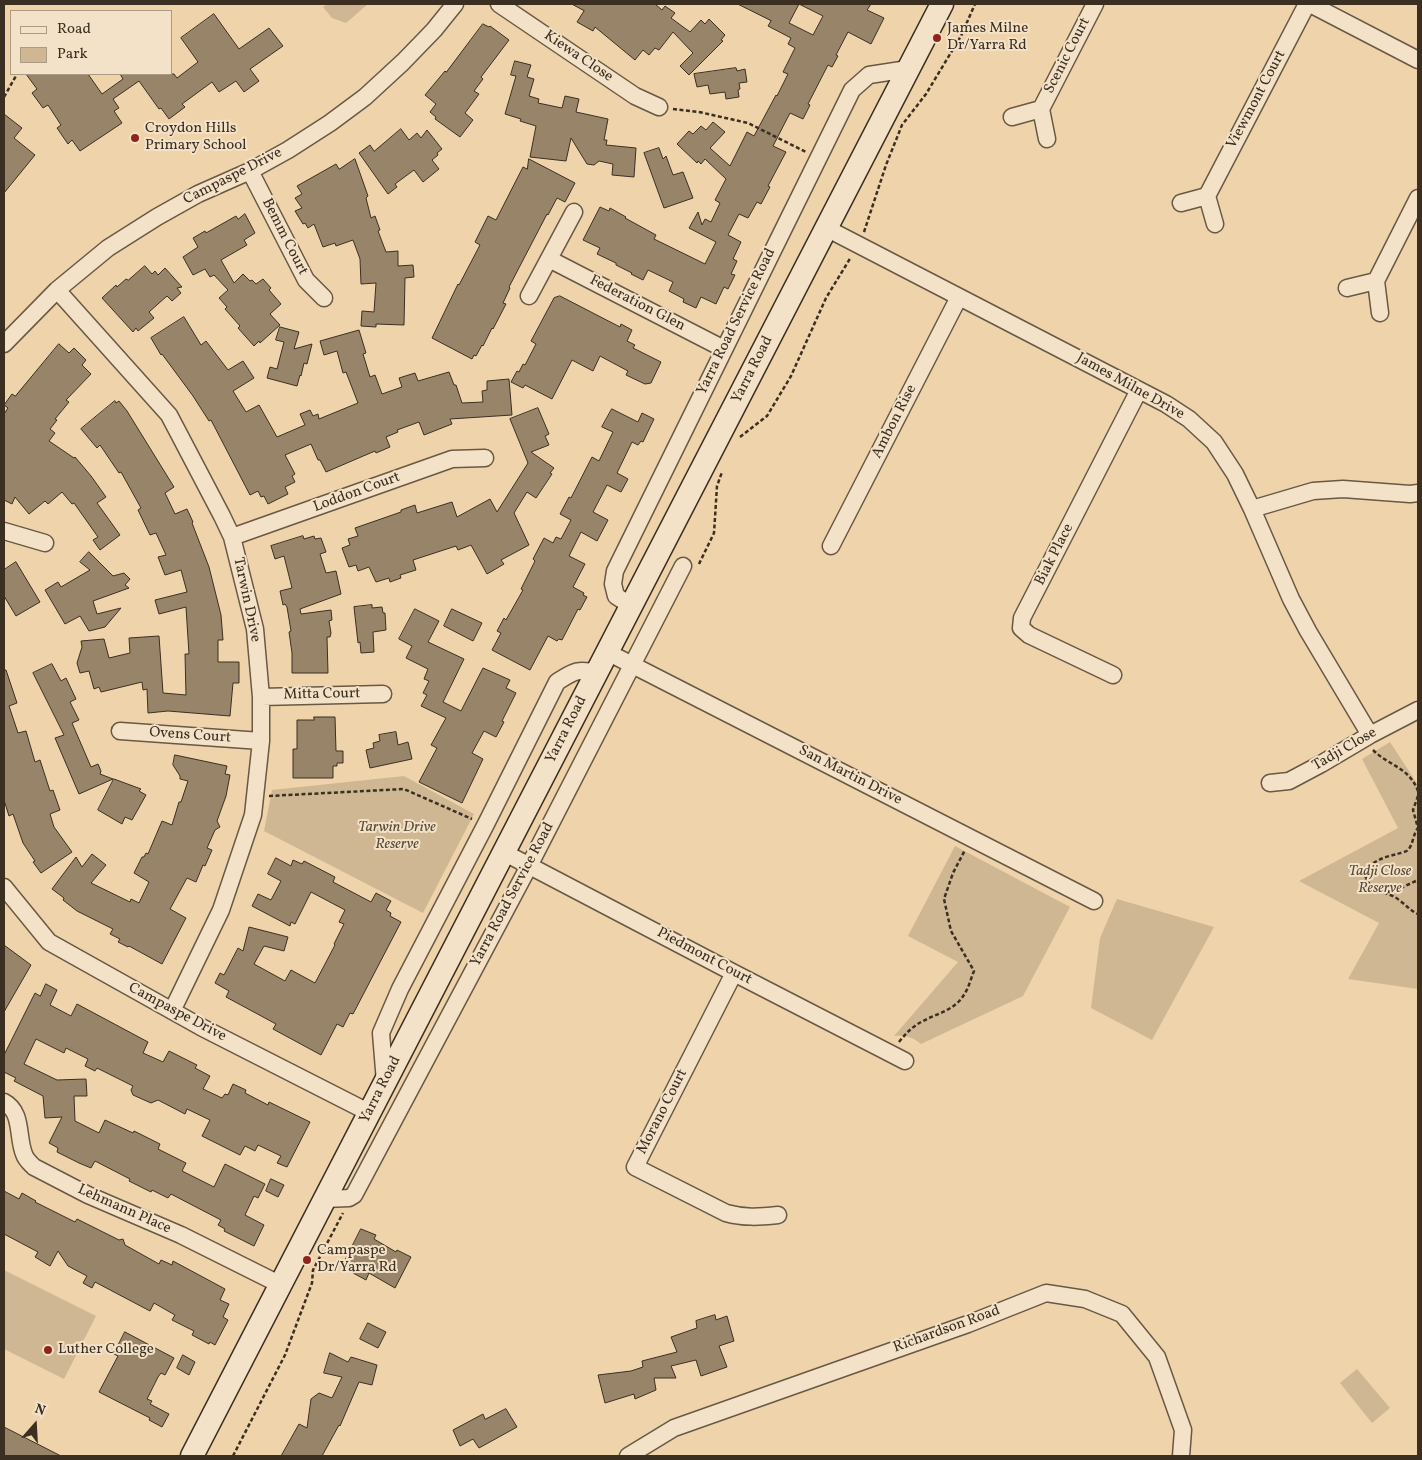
<!DOCTYPE html>
<html>
<head>
<meta charset="utf-8">
<style>
  body { margin:0 }
  #map { position:relative; width:1422px; height:1460px; overflow:hidden; background:#eed3ab; font-family:Vollkorn,serif }
  canvas { display:block }
  .frame { position:absolute; inset:0; border:5px solid #3b2f22; pointer-events:none }
  .legend { position:absolute; left:10px; top:10px; width:162px; height:65px; box-sizing:border-box; background:#f4e2c8; border:1px solid #aa9a86; margin:0; padding:6px 9px; list-style:none; font-size:15px; color:#3b2f22 }
  .legend li { display:flex; align-items:center; gap:10px; height:25px }
  .legend b { width:25px; border:1px solid #aa9a86 }
  .north { position:absolute; left:10px; top:1400px; width:50px; height:50px; -webkit-text-stroke:4px #f4e2c8; paint-order:stroke; rotate:19deg; font-size:14px; font-weight:700; line-height:20px; text-align:center; color:#3b2f22 }
  .north::after { content:''; display:block; margin:auto; width:18px; height:22px; background:#3b2f22; clip-path:polygon(50% 0,100% 100%,50% 72%,0 100%) }
</style>
</head>
<body>
<div id="map">
<canvas width="1422" height="1460"></canvas>
<div class="frame"></div>
<ul class="legend">
<li><b style="height:6px;background:#f4e2c8"></b>Road</li>
<li><b style="height:14px;background:#d0b794"></b>Park</li>
</ul>
<div class="north">N</div>
</div>
<script>
const g = document.querySelector('canvas').getContext('2d');
g.lineJoin = 'round';
function fill(path, color) { g.fillStyle = color; g.fill(path, 'evenodd'); }
function stroke(path, color, width, dash) { g.strokeStyle = color; g.lineWidth = width; g.lineCap = dash ? 'butt' : 'round'; g.setLineDash(dash || []); g.stroke(path); }
function label(font, color, halo, rows, align = 'center') {
  g.font = font + ' Vollkorn,serif'; g.lineWidth = 4; g.setLineDash([]); g.textBaseline = 'middle'; g.strokeStyle = halo; g.fillStyle = color; for (const [text, x, y, turn = 0] of rows) {
    g.save(); g.translate(x, y); g.rotate((+turn || 0) * Math.PI / 180); g.textAlign = isNaN(turn) ? turn : align; if (halo) g.strokeText(text, 0, 0); g.fillText(text, 0, 0); g.restore();
  }
}
fill(new Path2D(`
  M327 4H368L346 23 332 18 323 7Z
  M1390 742 1418 785V989L1348 979 1379 923 1299 881 1398 828 1362 759Z
  M404 776 474 814 423 913 264 831 272 790Z
  M955 846 1070 907 1023 996 921 1044C913 1037 905 1035 894 1036L958 962 908 936Z
  M1117 899 1214 927 1152 1040 1091 1008 1100 938Z
  M4 1270 96 1316 64 1379 4 1349Z
  M1357 1369 1390 1408 1372 1423 1340 1383Z`), '#d0b794');
const building = new Path2D(`
  M572 4H655L662 10 665 6 675 13 671 18 690 32 701 20 705 24 709 19 725 35 721 40 723 41 689 75 680 66 693 53 673 32 659 50 655 48 649 55 643 50 635 60 595 27 593 31 577 22 584 11Z
  M738 4H799L789 23 813 35 823 16 799 4H871L867 10 884 18 871 44 848 32 836 55 838 56 832 67 828 65 808 104 810 105 803 119 790 113 773 146 786 152 768 186 770 187 761 204 757 202 748 218 739 214 728 235 741 242 733 259 737 261 731 274 735 275 728 289 724 287 716 304 701 297 696 308 683 302 684 299 669 291 673 282 648 270 643 280 631 274 632 273 616 265V263L597 254 600 248 583 240 600 207 609 211 610 208 626 217 625 218 656 235 654 239 705 264 716 242 689 228 698 212 702 225 705 219 711 222 720 203 715 200 726 179 705 159 701 164 698 161 697 163 677 144 689 131 693 134 701 126 706 130 713 122 725 132 710 148 730 166 747 132 754 136 776 95 777 96 788 74 783 72 795 48 788 44 791 38 768 26 771 21Z
  M214 14 239 49 269 28 283 46 250 69 259 81 244 92 236 81 219 92 212 82 182 104 185 107 169 119 161 108 159 109 139 81 113 99 119 108 114 111 122 123 80 151 72 140 68 144 57 128 61 125 48 105 43 108 32 93 37 89 26 74H88L102 94 123 79 120 74H174L177 78 198 62 181 38Z
  M483 24 489 27 490 26 509 40 481 77 483 79 474 91 479 94 465 113 473 120 460 137 435 119 436 117 430 112 436 104 425 95 445 71 446 72Z
  M515 61 531 65 527 77 534 79 529 96 539 99 538 103 562 108 565 96 579 99 576 112 608 119 604 140H607L606 145 636 148 634 177 612 175 613 164 599 161 594 165 587 164 571 138 566 161 530 157 536 126 520 121 521 119 505 114 516 76 511 75Z
  M736 68 737 71 745 69 747 82 739 83 740 89 738 90 739 97 726 99 725 92 710 94 708 85 697 87 694 74Z
  M4 114 22 128 14 138 35 155 4 193Z
  M401 129 409 140 417 133 421 138 427 130 442 149 437 153 438 155 432 160 439 169 423 182 414 170 395 184 397 187 388 194 359 153 370 145 374 151Z
  M659 148 663 159 666 156 673 175 683 172 693 198 664 208 644 153Z
  M355 159 368 196 366 198 371 218 375 216 380 230 378 231 386 252 398 251V266L413 265 414 277 405 278 404 325 376 324V327L361 326 362 311 374 312 376 283 361 284 360 259 353 240 336 246 335 243 323 247 314 224 308 228 305 223 303 224 295 211 302 208 295 198 302 194 297 186 336 164 339 169Z
  M529 159 575 183 565 202 557 198 548 215 547 214 509 287 510 288 503 303 506 304 493 329 492 328 483 346 482 345 476 356 474 355 472 359 432 338 458 284 459 285 480 245 475 242 488 216 496 220 523 167 527 169Z
  M245 214 255 233 244 240 247 245 221 260 234 283 243 274 250 281 252 280 256 284 263 279 271 288 269 290 281 304 270 314 280 325 260 343 259 341 254 346 238 328 240 326 225 309 227 307 219 298 228 290 214 275 210 277 205 269 193 275 183 257 198 247 193 238 205 231 206 233 236 216 238 219Z
  M145 266 152 274 155 271 158 275 165 268 182 287 177 288 181 293 172 301 167 296 149 312 154 318 138 331 136 328 133 332 102 298 116 285 117 287 126 279 128 280Z
  M560 296 620 327 621 324 632 330 627 341 635 345 633 348 661 362 651 383 645 384 626 375 628 371 600 356 593 371 572 360 552 399 525 385 523 388 511 382 517 371 519 372 523 364 525 365 536 344 531 341 554 298Z
  M184 317 201 345 206 341 228 370 243 361 254 378 233 391 246 412 259 405 277 437 305 425 300 414 310 410 313 416 318 414 319 419 358 403 346 372 343 373 337 351 324 355 320 341 359 330 366 353 363 354 370 377 375 375 382 394 402 387 399 378 415 373 418 381 449 372 454 385H456L462 403 483 402 482 391 487 390V381L509 379 512 415 450 419 452 424 424 435 419 422 397 430 398 432 386 437 390 447 376 453 375 451 326 472 320 460H318L311 444 285 455 295 474 292 476 295 482 285 487 288 494 268 504 264 496 261 497 258 491 250 495 211 420 209 421 193 396 162 354 161 355 151 338Z
  M280 327 299 332 294 349 312 344 307 364 304 363 301 376 300 375 297 386 267 378 270 367 277 369 284 342 276 340Z
  M59 344 69 353 74 348 86 360 82 365 91 374 66 400 69 402 55 419 57 420 50 429 55 433 49 441 74 458 75 457 91 476 106 497 97 503 120 535 100 550 93 540 98 537 74 503 72 504 62 492 48 504 45 501 29 514 15 497 12 504 4 500V414L8 408 4 405 12 394 15 396Z
  M115 401 116 403 119 401 127 411 174 487 165 493 175 514 187 509 193 522 192 523 209 567 221 615 223 640H218V662H239V683H233L230 716 168 711 148 713 147 689 143 690 142 682 101 692 99 687 94 689 89 671 80 673 77 663 82 647 81 641 104 639 109 658 130 653 129 638 159 636 163 693 186 695 185 654H189L186 607 159 614 155 600 187 592 181 570 165 575 158 557 166 555 156 533 150 535 138 510 141 508 121 472 119 473 100 445 97 448 81 429Z
  M538 408 549 434 545 436 549 445 531 452 554 468 550 473 552 474 536 498 527 492 514 513 529 545 501 560 504 564 487 574 471 545 458 550 456 546 413 560 416 570 400 575 401 578 390 582 389 578 376 582 369 567 358 571 356 565 349 567 342 548 350 545 348 539 358 536 355 528 401 512V510L415 505 417 513 452 502 457 517 490 499 497 512 528 463 510 419Z
  M612 409 638 422 642 413 654 419 643 442 641 441 638 445 632 442 617 473 628 479 621 492 607 485 593 512 608 520 597 541 581 532 569 556 585 564 573 587 584 593 583 595 587 597 580 610 578 609 562 640 559 639 557 641 548 636 530 670 492 650 501 633 497 631 504 618 506 620 523 590 521 589 535 561 533 559 544 538 553 543 556 537 561 539 571 520 560 514 569 497 571 498 592 457 599 461 613 432 602 427Z
  M303 536 304 539 314 536 315 539 321 538 326 552 320 554 326 573 336 571 341 594 300 609 301 614 331 610 332 620 329 621 331 633 330 637H327L328 673H292V653L289 632 291 631 287 607 285 604 283 605 280 591 292 588 284 556 275 559 271 546Z
  M89 552 113 576 124 573 130 579 125 585 129 588 93 601 97 614 121 608 105 627 89 631 80 616 65 624 45 590 58 582 61 587 90 570 80 562Z
  M16 562 40 602 16 616 4 596V570Z
  M372 605V608L382 607 383 613H385L386 630 373 632 374 652 361 653 360 642 358 643 354 607Z
  M415 609 439 621 428 642 464 659 443 702 461 711 483 668 510 680 506 688 516 693 502 721 504 722 496 737 484 731 472 753 483 759 462 803 419 782 437 748 431 745 446 718 421 706 427 695 423 693 429 681 424 679 428 669 406 658 412 646 399 639Z
  M452 609 482 623 473 641 444 626Z
  M52 664 61 681 66 678 76 699 70 702 79 720 72 723 91 767 98 764 101 771 100 774 113 779 79 794 55 738 64 735 33 673Z
  M4 670H6L17 703 9 706 18 733 26 731 35 762 40 760 50 791 53 790 60 810 50 814 54 827 72 852 41 873 33 862 35 861 23 843 13 814 9 816 4 800Z
  M314 717H335L336 751H343V763H337V766H333V778H293V749H297V720H314Z
  M396 732 398 745 408 742 412 759 370 768 366 750 374 748 373 743 380 741 379 735Z
  M175 755 227 766 225 774 230 775 226 796 217 821 220 827 215 830 207 848 212 850 205 866 203 865 196 882 187 878 170 909 186 918 162 964 129 946 128 947 118 942 120 939 110 934 113 929 77 911 63 900 64 898 52 889 76 857 82 867 92 854 106 865 91 883 130 902 131 899 139 903 149 882 134 873 142 857H144L146 853 148 854 162 821 172 825 179 802H181L188 781 180 779V776L173 765Z
  M114 779 141 789 139 791 146 795 132 820 125 817 122 824 98 810Z
  M276 858 291 866 293 860 302 864 304 861 335 877 333 882 371 902 376 893 391 901 386 910 391 913 390 916 401 922 353 1014 350 1013 343 1027 337 1024 321 1055 273 1029 276 1024 226 997 229 991 215 983 220 973 224 975 238 948 243 951 249 927 288 937 284 951 264 946 254 964 285 981 291 970 315 983 335 945 334 944 344 924 339 922 345 910 311 892 295 924 291 922 290 926 252 906 258 894 271 900 281 881 268 874Z
  M4 945 31 965 4 1012Z
  M46 984 57 990 50 1005 71 1016 77 1004 148 1042 143 1053 163 1062 169 1051 197 1065 195 1068 210 1076 203 1089 222 1098 225 1094 228 1095 233 1084 246 1090 245 1093 268 1105 269 1102 310 1122 287 1167 277 1163 281 1156 258 1145 255 1151 245 1146 240 1155 202 1136 210 1120 187 1109 185 1114 158 1100 151 1103 133 1095 131 1090 133 1086 97 1068 95 1071 85 1066 88 1059 66 1048 64 1053 36 1039 24 1064 57 1080 86 1079 87 1096H74L75 1121 99 1133 105 1120 133 1133 134 1131 160 1144 158 1149 186 1163 182 1171 214 1187 225 1164 265 1184 258 1198 254 1196 245 1215 264 1225 254 1246 224 1231 225 1229 218 1225 221 1220 171 1194 168 1198 152 1190 151 1192 129 1181 130 1179 95 1161 91 1168 79 1163 57 1152 58 1148 49 1143 62 1117 45 1118 43 1096 14 1081 16 1078 4 1072V1055L35 993 40 996Z
  M271 1179 284 1185 278 1197 266 1191Z
  M4 1191 19 1199 22 1193 36 1201 35 1202 75 1222 77 1219 119 1240 123 1239 125 1245 159 1264 161 1260 172 1265 173 1261 225 1289 220 1300 229 1304 223 1317 228 1320 215 1345 210 1342 209 1344 192 1335 194 1331 172 1320 175 1315 154 1303 150 1311 95 1282 92 1288 83 1283 87 1276 68 1266 58 1251 50 1266 35 1257 38 1252 4 1234Z
  M361 1229 376 1235 374 1239 396 1252 397 1250 411 1257 395 1288 369 1273 366 1280 342 1267Z
  M715 1315 716 1320 727 1316 734 1341 719 1346 727 1367 701 1376 696 1360 671 1366 676 1378H654L656 1390 635 1399 634 1394 605 1403 598 1375 631 1371 643 1367 642 1361 677 1352 671 1337 697 1328 696 1321Z
  M368 1323 386 1332 378 1348 360 1339Z
  M125 1332 174 1358 165 1375 161 1373 158 1377 147 1399 152 1401 150 1404 169 1414 162 1427 149 1420 150 1418 99 1392 118 1356 114 1354Z
  M330 1353 348 1362 351 1357 377 1365 372 1385 359 1382 340 1426 339 1425 322 1456H281L299 1424 307 1428 311 1399 319 1393 332 1398 342 1377 324 1373Z
  M183 1355 195 1362 189 1375 177 1368Z
  M506 1409 517 1427 479 1448 473 1439 460 1446 453 1430 483 1414 485 1419Z
  M4 1427 61 1456H4Z`);
fill(building, '#988469');
stroke(building, '#3b2f22', 1);
const street = new Path2D(`
  M499 4 635 96 659 107
  M1310 4 1418 60
  M1041 109 1095 4
  M1012 117 1041 109 1047 139
  M250 171 306 280 324 298
  M1207 196 1307 4
  M1181 203 1207 196 1215 224
  M826 228 1166 404 1189 419 1214 442 1235 474 1252 509 1291 599 1308 631 1370 735
  M549 259 724 349
  M1376 281 1418 198
  M1347 288 1376 281 1380 313
  M57 290 169 415 222 516 232 537 255 629 261 697V741L253 815 221 910 172 1011
  M529 296 574 212
  M4 344 57 290 108 248 157 217 198 194 250 171 288 150 330 123 365 97 403 62 434 30 455 4
  M1252 509 1313 491 1343 489 1410 494 1418 493
  M4 531 45 543
  M232 537 452 459 485 458
  M831 546 959 297
  M630 605 616 596 613 584 615 571 852 90 869 75 908 69
  M607 652 1094 901
  M1113 675 1029 635 1021 628 1022 618 1139 390
  M261 697 383 694
  M120 731 261 741
  M1270 783 1289 781 1321 764 1370 735 1418 710
  M503 852 734 973 905 1061
  M4 887 49 942 201 1027 370 1113
  M734 973 635 1167 726 1213C744 1218 759 1217 778 1215
  M385 1082 381 1033 400 989 486 824 557 682C573 672 577 668 597 673
  M4 1102C23 1112 17 1137 24 1154 26 1160 30 1163 34 1167L88 1195 181 1235 281 1285
  M325 1199 349 1198 354 1195 529 866 683 566
  M628 1456 674 1428 968 1324 1046 1293 1085 1299 1122 1314 1157 1357 1183 1430 1181 1456`);
const secondary = new Path2D(`
  M192 1456 942 4`);
stroke(street, '#685844', 19);
stroke(secondary, '#3b2f22', 25);
stroke(new Path2D(`
  M4 97 17 74
  M673 109 699 112 748 123 806 152
  M864 232 886 165 902 125 926 94 961 36 975 4
  M740 437 767 416 791 376 826 298 851 257
  M699 564 714 533 717 486 722 472
  M1373 750C1389 766 1409 767 1418 791
  M269 796 404 789 472 819
  M1418 796 1413 810 1418 828C1413 834 1413 845 1408 850 1406 852 1400 853 1397 854 1385 857 1369 861 1365 875 1367 880 1369 885 1374 888 1382 893 1392 894 1399 900 1406 905 1411 911 1418 914
  M1388 892 1403 887 1418 880
  M899 1042C906 1033 913 1026 923 1021 938 1013 956 1010 965 993 969 987 971 978 974 971L951 931 944 899 953 873 965 850
  M233 1456 285 1355 312 1283 313 1270 343 1213`), '#3b2f22', 2.5, [4, 2.5]);
stroke(street, '#f4e2c8', 16);
stroke(secondary, '#f4e2c8', 22);
for (const [x, y, r, color] of [
  [937,38,5,"#8f2418"],
  [135,138,5,"#8f2418"],
  [307,1260,5,"#8f2418"],
  [48,1350,5,"#8f2418"]
]) { const dot = new Path2D(); dot.arc(x, y, r, 0, 2 * Math.PI); g.fillStyle = color; g.fill(dot); stroke(dot, '#f4e2c8', 2); }
label('15px', '#3b2f22', '#f4e2c8', [
  ["James Milne",947,29],
  ["Dr/Yarra Rd",947,46],
  ["Croydon Hills",145,129],
  ["Primary School",145,146],
  ["Campaspe",317,1251],
  ["Dr/Yarra Rd",317,1268],
  ["Luther College",58,1350]
], 'left');
label('15px', '#3b2f22', '#f4e2c8', [
  ["Scenic Court",1068,56,-63],
  ["Kiewa Close",578,57,34],
  ["Viewmont Court",1257,100,-62],
  ["Campaspe Drive",233,177,-27],
  ["Bemm Court",284,237,63],
  ["Federation Glen",637,304,27],
  ["Yarra Road Service Road",737,322,-64],
  ["Yarra Road",753,370,-63],
  ["James Milne Drive",1130,387,29],
  ["Ambon Rise",895,422,-63],
  ["Loddon Court",357,493,-20],
  ["Biak Place",1055,555,-63],
  ["Tarwin Drive",246,600,78],
  ["Mitta Court",322,695,-1],
  ["Yarra Road",567,730,-63],
  ["Ovens Court",190,736,4],
  ["Tadji Close",1345,750,-30],
  ["San Martin Drive",850,776,27],
  ["Yarra Road Service Road",513,895,-62],
  ["Piedmont Court",704,957,28],
  ["Campaspe Drive",177,1013,28],
  ["Yarra Road",381,1090,-63],
  ["Morano Court",663,1112,-63],
  ["Lehmann Place",124,1210,24],
  ["Richardson Road",947,1330,-20]
]);
label('italic 15px', '#594a39', '#f4e2c8', [
  ["Tarwin Drive",397,828],
  ["Reserve",397,845],
  ["Tadji Close",1380,872],
  ["Reserve",1380,889]
]);
</script>
</body>
</html>
